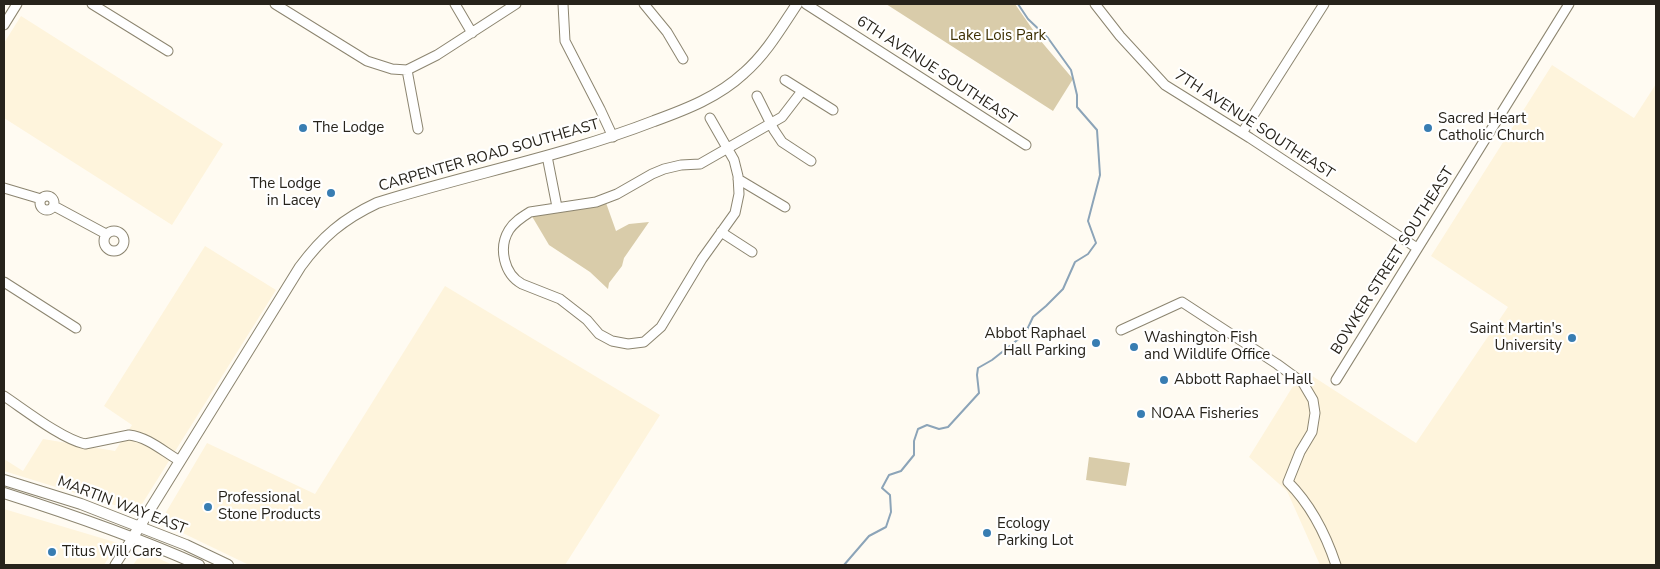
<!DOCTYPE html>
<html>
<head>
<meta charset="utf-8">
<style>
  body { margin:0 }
  #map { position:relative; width:1660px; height:569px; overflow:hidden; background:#fffbf2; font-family:"Nunito Sans",sans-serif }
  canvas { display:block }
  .frame { position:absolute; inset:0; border:5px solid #27231b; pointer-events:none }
</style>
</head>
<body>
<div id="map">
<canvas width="1660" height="569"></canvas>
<div class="frame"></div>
</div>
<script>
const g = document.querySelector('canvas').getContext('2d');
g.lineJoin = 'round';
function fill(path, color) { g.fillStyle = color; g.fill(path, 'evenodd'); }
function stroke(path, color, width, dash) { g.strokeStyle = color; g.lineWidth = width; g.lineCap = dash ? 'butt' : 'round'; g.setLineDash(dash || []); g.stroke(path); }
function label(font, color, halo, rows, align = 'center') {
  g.font = font + ' "Nunito Sans",sans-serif'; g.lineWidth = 4.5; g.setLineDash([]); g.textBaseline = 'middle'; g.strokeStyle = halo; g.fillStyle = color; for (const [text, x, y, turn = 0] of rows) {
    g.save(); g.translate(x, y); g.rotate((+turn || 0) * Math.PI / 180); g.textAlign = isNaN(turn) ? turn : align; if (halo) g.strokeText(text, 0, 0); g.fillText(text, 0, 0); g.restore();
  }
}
fill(new Path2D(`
  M21 16 223 144 172 225 4 118V43Z
  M1552 65 1634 118 1656 84V565H1320L1287 491 1249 457 1303 370 1416 443 1508 307 1431 256Z
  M205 246 276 290 137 512 4 471V459L23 471 43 439 115 451 132 425 104 406Z
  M445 286 660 415 565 565H249L162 523 165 514 207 443 315 494Z
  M4 509 118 543 104 565H8L4 563Z
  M146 553 173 565H133L140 555Z`), '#fef4dc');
fill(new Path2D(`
  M886 4H1015L1040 40 1073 79 1053 111Z
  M605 200 616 231 629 224 649 222 624 258 622 266 609 283 608 289 590 272 549 245 530 213Z
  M1089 457 1130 463 1126 486 1086 480Z`), '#d9ccaa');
stroke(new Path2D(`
  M844 565 869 536 886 527 891 512 890 495 882 488 889 475 901 471 914 455V441L918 429 927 425 939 429 948 427 979 393 977 375 978 368 992 360 1025 334 1033 317 1046 306 1063 289 1075 262 1088 254 1096 243 1088 221 1100 175 1097 130 1077 107V95L1071 70 1048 38 1028 19 1018 4`), '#8ca4b8', 2);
const minor = new Path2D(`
  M92 4 168 51
  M275 4 367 61 392 69 407 70 437 55 516 4
  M455 4 472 33
  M563 4 565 41 600 109 613 137
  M644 4 667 32 683 59
  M806 4 1026 145
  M1095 4 1120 36 1165 85 1250 138 1417 248
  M4 25 17 4
  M407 70 418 129
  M785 80 833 110
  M757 96 774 130 782 142 811 161
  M710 118 734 160 738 176 739 194 735 213 702 259 661 327 644 342 628 344 612 341 599 334 587 320 560 299 522 284C504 274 498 248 509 230 514 222 522 217 530 212L596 202 617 194 652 174 664 169 681 165 700 164 782 117 802 91
  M1242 133 1324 4
  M547 156 557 207
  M738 179 785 207
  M4 188 41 199
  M40 203a7 7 0 1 1 14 0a7 7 0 1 1-14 0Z
  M54 206 106 234
  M104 241a10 10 0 1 1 20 0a10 10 0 1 1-20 0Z
  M721 232 752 252
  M4 282 76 328
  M1121 330 1182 302 1277 364 1303 383 1313 400 1315 413 1312 432 1300 452 1288 482C1310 504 1326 535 1336 565
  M1336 380 1569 4
  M4 396C25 410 62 439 85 444L129 435C148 437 164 452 180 461
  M115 565 133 537`);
const major = new Path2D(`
  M4 480 81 504 186 545 228 565
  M4 493C70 514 136 537 199 565
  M133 537 300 267C322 237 343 219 377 203 469 174 564 156 654 121 687 109 718 97 744 73 766 54 781 28 797 4`);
stroke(minor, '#8c8570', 11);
stroke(major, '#8c8570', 12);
stroke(minor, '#fff', 9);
stroke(major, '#fff', 10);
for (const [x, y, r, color] of [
  [303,128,5,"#387db2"],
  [1428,128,5,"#387db2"],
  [331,193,5,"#387db2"],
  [1572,338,5,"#387db2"],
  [1096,343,5,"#387db2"],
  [1134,347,5,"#387db2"],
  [1164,380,5,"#387db2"],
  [1141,414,5,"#387db2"],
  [208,507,5,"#387db2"],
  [987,533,5,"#387db2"],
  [52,552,5,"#387db2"]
]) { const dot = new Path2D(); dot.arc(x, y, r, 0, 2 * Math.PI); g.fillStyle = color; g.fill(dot); stroke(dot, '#fff', 2); }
label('15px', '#3d2f02', '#fff', [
  ["Lake Lois Park",998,36]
]);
label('15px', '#27231b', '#fff', [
  ["6TH AVENUE SOUTHEAST",936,71,33],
  ["7TH AVENUE SOUTHEAST",1254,125,33],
  ["CARPENTER ROAD SOUTHEAST",489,156,-16],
  ["BOWKER STREET SOUTHEAST",1393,261,-58],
  ["MARTIN WAY EAST",122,506,21]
]);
label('15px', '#27231b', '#fff', [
  ["Sacred Heart",1438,119],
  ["Catholic Church",1438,136],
  ["The Lodge",313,128],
  ["The Lodge",321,184,"right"],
  ["in Lacey",321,201,"right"],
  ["Saint Martin's",1562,329,"right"],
  ["University",1562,346,"right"],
  ["Abbot Raphael",1086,334,"right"],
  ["Hall Parking",1086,351,"right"],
  ["Washington Fish",1144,338],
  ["and Wildlife Office",1144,355],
  ["Abbott Raphael Hall",1174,380],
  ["NOAA Fisheries",1151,414],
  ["Professional",218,498],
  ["Stone Products",218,515],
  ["Ecology",997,524],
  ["Parking Lot",997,541],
  ["Titus Will Cars",62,552]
], 'left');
</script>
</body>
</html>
